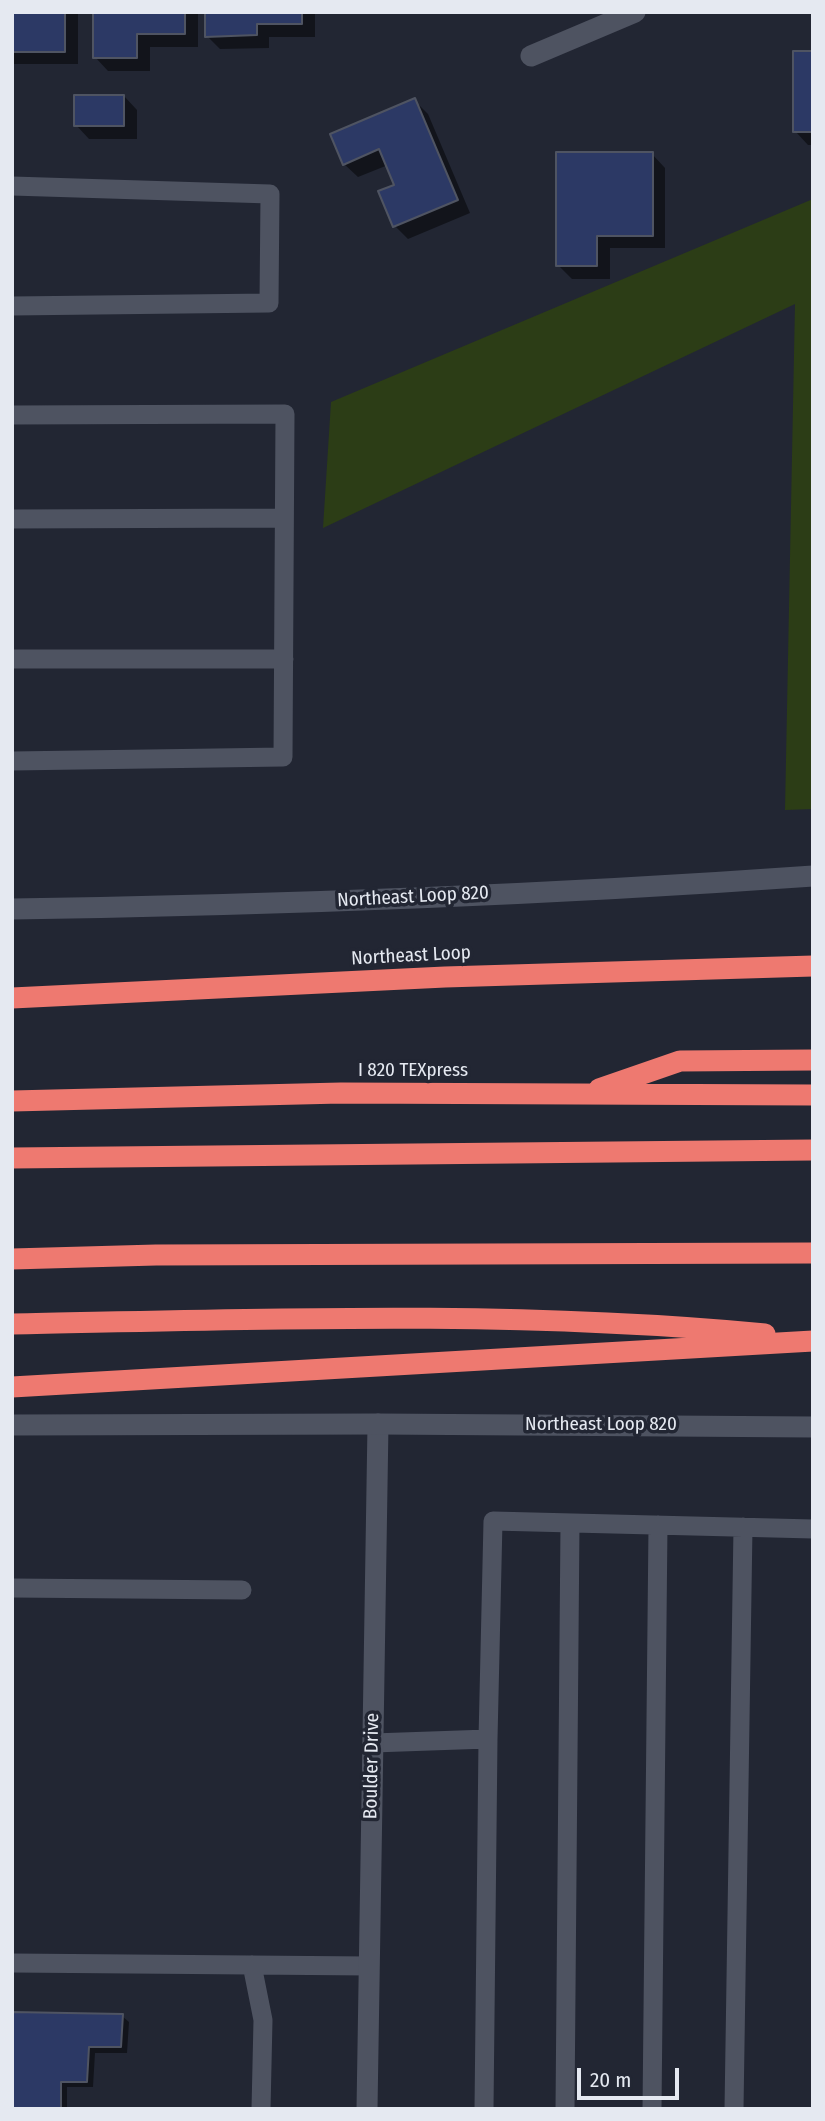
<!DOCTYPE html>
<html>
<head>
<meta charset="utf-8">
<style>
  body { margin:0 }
  #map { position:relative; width:825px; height:2121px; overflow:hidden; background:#222633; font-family:"Fira Sans Condensed",sans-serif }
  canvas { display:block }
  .frame { position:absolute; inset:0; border:14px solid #e5e9f1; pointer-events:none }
  .scale { position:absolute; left:577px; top:2068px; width:102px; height:32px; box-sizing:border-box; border:4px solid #e5e9f1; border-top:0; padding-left:9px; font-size:21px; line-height:24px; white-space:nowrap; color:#e5e9f1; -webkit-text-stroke:5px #222633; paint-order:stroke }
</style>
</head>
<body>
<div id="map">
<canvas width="825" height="2121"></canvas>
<div class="frame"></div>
<div class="scale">20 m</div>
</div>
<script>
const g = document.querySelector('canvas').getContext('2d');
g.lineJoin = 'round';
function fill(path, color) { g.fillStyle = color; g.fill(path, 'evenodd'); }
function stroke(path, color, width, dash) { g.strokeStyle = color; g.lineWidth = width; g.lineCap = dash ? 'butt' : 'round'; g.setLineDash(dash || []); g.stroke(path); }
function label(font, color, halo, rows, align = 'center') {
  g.font = font + ' "Fira Sans Condensed",sans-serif'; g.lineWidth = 7; g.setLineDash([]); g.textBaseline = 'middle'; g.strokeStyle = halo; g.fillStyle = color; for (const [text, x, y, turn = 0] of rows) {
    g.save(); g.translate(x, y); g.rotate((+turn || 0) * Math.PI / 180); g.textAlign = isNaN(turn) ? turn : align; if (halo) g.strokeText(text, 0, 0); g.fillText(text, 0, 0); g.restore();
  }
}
fill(new Path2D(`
  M813 199V809L785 810 795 304 323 528 331 402Z`), '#2c3d16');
fill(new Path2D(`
  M12 12H78V64H12Z
  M95 12H198V47H150V71H108L95 57Z
  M206 12H315V37H269V48L220 49 207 36Z
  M813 52V145H808L795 131Z
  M124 96 137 110V139H89L76 125Z
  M414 100 428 114 470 213 408 239 395 226 397 186 388 165 358 177 344 164Z
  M652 154 665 168V248H610V279H572L558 265Z
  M122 2016 129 2022 127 2053H95L93 2087H67V2109H12Z`), '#0007');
const building = new Path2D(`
  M12 12H65V52H12Z
  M93 12H185V34H137V58H93Z
  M205 12H302V24H257V35L205 37Z
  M793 51H813V132H793Z
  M74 95H124V126H74Z
  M415 98 458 200 393 227 378 191 394 185 379 149 343 165 330 134Z
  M556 152H653V236H597V266H556Z
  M12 2012 123 2014 121 2047H89L87 2082H61V2109H12Z`);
fill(building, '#2c3965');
stroke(building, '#4f5462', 2);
stroke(new Path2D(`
  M12 186 270 194 269 303 12 306
  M12 415 285 414 283 757 12 761
  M12 519 284 518
  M12 659H284
  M12 1588 242 1590
  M373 1743 488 1739 493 1521 813 1529
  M12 1963 369 1966
  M252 1965 263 2020 261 2109
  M484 2109 488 1739
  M565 2109 570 1523
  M652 2109 658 1525
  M734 2109 743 1527`), '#4e5361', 19);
stroke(new Path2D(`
  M531 56 635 12
  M367 2109 378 1424`), '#4e5361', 21);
stroke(new Path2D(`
  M12 909C279 905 546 895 813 876
  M12 1425 378 1424 813 1427`), '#4e5361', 21);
stroke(new Path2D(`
  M12 998 445 977 813 966
  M599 1089 680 1061 813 1060
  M12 1101 341 1093 813 1095
  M12 1158 813 1150
  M12 1259 156 1255 813 1253
  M12 1324C264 1319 515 1310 765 1334
  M12 1387 813 1341`), '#ee7970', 21);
label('19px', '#e5e9f1', '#222633', [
  ["Northeast Loop 820",413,897,-3],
  ["Northeast Loop",411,956,-3],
  ["I 820 TEXpress",413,1071],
  ["Northeast Loop 820",601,1425],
  ["Boulder Drive",372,1766,-89]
]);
</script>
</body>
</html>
